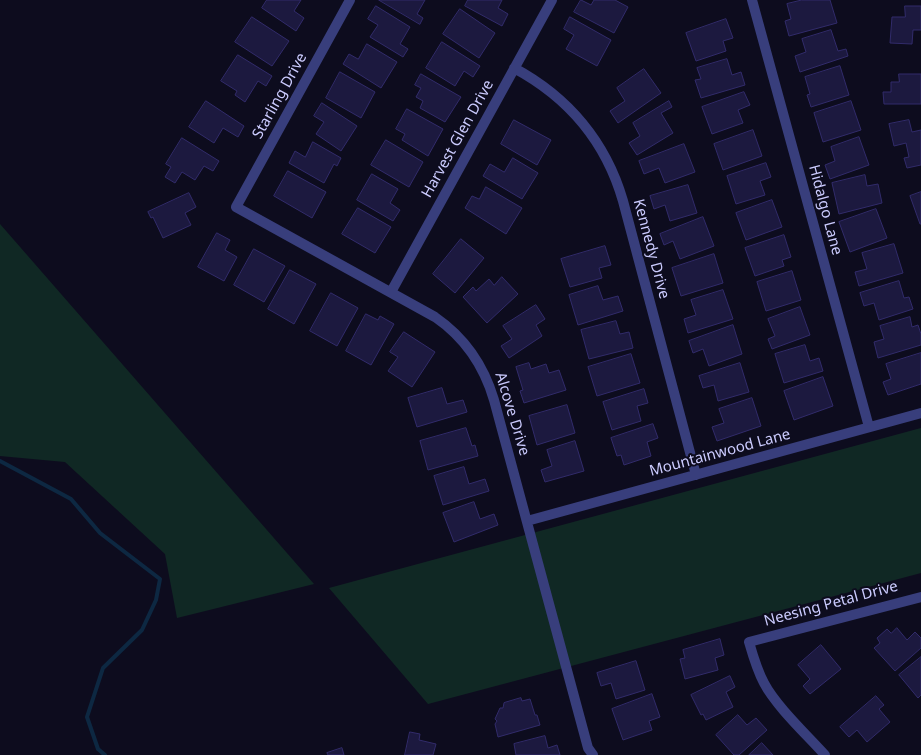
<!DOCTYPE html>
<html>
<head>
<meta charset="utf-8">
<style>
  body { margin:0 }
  canvas { display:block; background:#0d0c1e }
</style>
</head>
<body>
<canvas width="921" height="755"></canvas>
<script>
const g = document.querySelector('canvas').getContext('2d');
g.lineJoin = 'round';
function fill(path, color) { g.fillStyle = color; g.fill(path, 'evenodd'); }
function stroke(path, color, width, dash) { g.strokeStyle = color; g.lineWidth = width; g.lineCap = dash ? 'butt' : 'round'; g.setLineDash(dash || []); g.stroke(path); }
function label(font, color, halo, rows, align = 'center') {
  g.font = font + ' "Noto Sans",sans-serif'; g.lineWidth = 4; g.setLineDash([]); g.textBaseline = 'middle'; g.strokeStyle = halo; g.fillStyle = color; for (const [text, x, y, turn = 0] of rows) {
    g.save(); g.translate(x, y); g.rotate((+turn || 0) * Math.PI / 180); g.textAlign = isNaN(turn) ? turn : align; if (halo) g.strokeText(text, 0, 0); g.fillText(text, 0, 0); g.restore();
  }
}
fill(new Path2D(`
  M0 224 314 584 177 618 165 554 65 462 0 456Z
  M921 428V573L428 704 329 588Z`), '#102824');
stroke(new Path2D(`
  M0 461 71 499 100 533 160 579 156 600 142 630 103 668 87 717 98 749 105 755`), '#0d2842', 4);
const building = new Path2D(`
  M267 0H301L294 11 304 18 296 31 262 8Z
  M379 0H425L417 14 423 18 420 24Z
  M468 0H502L498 8 508 14 502 26 465 6Z
  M581 0 591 5 594 0H615L628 7 614 33 574 12Z
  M802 0H830L837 23 789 36 785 21 791 19 787 4Z
  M376 6 410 27 400 44 408 49 403 57 370 37 378 25 368 19Z
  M905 6H921V30H913L912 44 890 43 892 17H905Z
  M460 9 495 33 479 58 443 34Z
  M252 17 289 41 272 66 235 42Z
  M570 17 611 40 597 66 566 49 574 35 564 29Z
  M726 19 733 38 723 41 726 51 696 61 686 33Z
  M831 30 838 51 846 49 848 56 800 72 795 56 806 52 802 39Z
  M442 42 480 66 473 77 464 71 455 86 426 68Z
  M367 44 397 62 381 88 343 64 349 54 358 59Z
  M238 55 272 76 266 86 258 81 245 102 235 95 237 91 221 81Z
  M727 59 732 75 741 72 745 85 701 98 695 80 701 79 697 68Z
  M840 66 849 95 811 107 807 95 810 94 805 77Z
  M644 69 661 93 618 123 610 111 625 101 617 88Z
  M340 72 375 92 361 118 326 98Z
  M421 74 461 97 445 122 420 108 423 101 416 97 421 88 415 85Z
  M899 74H921V104H884L883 92H891V82H899Z
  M744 92 750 105 738 110 743 123 712 134 702 107Z
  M206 101 244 126 238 137 223 128 214 143 189 127Z
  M669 101 672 107 661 113 673 133 637 155 629 143 640 136 633 123Z
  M851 101 861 130 823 142 814 113Z
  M322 103 357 126 341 151 316 134 324 122 314 116Z
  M407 109 443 129 428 156 402 140 405 134 396 129Z
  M514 120 551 140 537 165 501 144Z
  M909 120 912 132 921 130V165L907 168 904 158 909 157 906 143 894 146 889 124Z
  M753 130 762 156 723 170 714 144Z
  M859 137 869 165 830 179 825 165 835 161 831 147Z
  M182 138 219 161 213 171 204 166 195 180 182 172 175 183 165 177 171 167 166 164Z
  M386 140 423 162 409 187 371 165Z
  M313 142 341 158 337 166 334 164 324 183 289 163 295 151 305 157Z
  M684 144 695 172 665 183 659 168 644 174 639 161Z
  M513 158 538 173 522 199 483 176 490 164 504 172Z
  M766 163 771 177 760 181 765 195 736 204 727 176Z
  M288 171 326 192 312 218 274 196Z
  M372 174 398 189 390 203 400 210 393 221 357 200Z
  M865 175 867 186 878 184 882 203 839 214 832 183Z
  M688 185 697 213 670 221 665 205 654 209 650 196Z
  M486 187 522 208 506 234 465 208 472 196 479 199Z
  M921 192V224H920L910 196Z
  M189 193 196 207 185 213 191 225 163 238 153 217 151 218 148 212Z
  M772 200 782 227 746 240 736 213Z
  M358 208 391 227 375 253 342 234Z
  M876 209 887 238 850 252 839 222Z
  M703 217 714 246 680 259 673 241 664 245 660 234Z
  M217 233 230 240 225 250 237 257 224 281 198 267Z
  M784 235 791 257 782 260 784 266 755 276 745 248Z
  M461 239 484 258 455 293 433 274Z
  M894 244 903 273 859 286 855 272 867 269 862 253Z
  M605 246 611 265 599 268 602 278 570 287 561 259Z
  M254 249 285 266 264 302 234 285Z
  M714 254 723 283 681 296 672 268Z
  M290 270 316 284 294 324 268 309Z
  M792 271 801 300 766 311 757 282Z
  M502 277 518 294 487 323 463 297 473 287 476 291 489 279 494 285Z
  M899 281 904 298 909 297 913 309 879 320 874 303 864 306 860 293Z
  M598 286 603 300 618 296 623 311 578 325 569 295Z
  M723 290 733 319 688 333 684 319 696 315 691 300Z
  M331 293 358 308 337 346 310 331Z
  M536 305 545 319 536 325 542 336 509 358 501 346 512 339 503 326Z
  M800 307 810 335 772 349 768 339 775 336 768 319Z
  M366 314 378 320 380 316 394 324 371 365 346 351Z
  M910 317 912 327 918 325 921 334V345L878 358 874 342 884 339 880 326Z
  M616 321 620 334 629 332 633 348 589 359 581 330Z
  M733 325 742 354 709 366 703 349 693 353 689 341Z
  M404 332 435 352 412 387 388 371 398 357 390 352Z
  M805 345 810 361 819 358 823 371 784 383 775 354Z
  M921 353V384L888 395 883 382 891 379 886 364Z
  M631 354 640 383 597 396 588 367Z
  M529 363 531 369 546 364 549 373 559 370 566 390 524 403 520 391 523 390 516 367Z
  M740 363 749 392 718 401 714 385 703 388 699 376Z
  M823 377 833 406 794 420 784 391Z
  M442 388 447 404 463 400 467 412 417 427 408 398Z
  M644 389 648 403 637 406 641 421 612 430 603 402Z
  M752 398 761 426 717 441 712 427 724 423 719 409Z
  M567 405 575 433 537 445 529 416Z
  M653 424 658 438 647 442 651 456 624 465 621 455 617 456 611 438Z
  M466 428 472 446 475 445 478 456 428 470 420 441Z
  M575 441 584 471 545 482 541 470 552 466 547 450Z
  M464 467 469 484 485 479 489 491 443 505 434 476Z
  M474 502 480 519 494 514 498 525 454 542 443 513Z
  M897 628 907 640 915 632 921 638V648L895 671 874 648 880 643 877 638 887 629 891 633Z
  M720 639 724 655 715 658 718 670 685 679 680 659 685 658 683 650Z
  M821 645 841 669 810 694 803 686 810 679 798 665Z
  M921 657V695L918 698 899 675Z
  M636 661 645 690 616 699 611 683 601 686 597 673Z
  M730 676 735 687 726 692 733 707 706 720 703 714 701 715 691 695Z
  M652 694 660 717 649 721 652 730 623 740 612 709Z
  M876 696 884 705 879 709 890 722 867 742 857 730 849 737 840 727Z
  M521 698 522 701 530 699 535 715H537L540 725 498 737 495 724 497 721 495 719 500 708H503L504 703Z
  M738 715 747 725 756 718 767 730 739 755H734L716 735Z
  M410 732 420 734 419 740 436 744 433 755H405Z
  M545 736 548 748 557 745 560 755H516L514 744Z
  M762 743 773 755H749Z
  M342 748 344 755H328L327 753Z`);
fill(building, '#1c193f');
stroke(building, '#312b6a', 1);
stroke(new Path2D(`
  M350 0 236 207 435 317C464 337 484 366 494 400L588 748 593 755
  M752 0 869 427
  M514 68C568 97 606 142 623 201L696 475
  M391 292 552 0
  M527 521 921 413
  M825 755C807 735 776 706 764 683 757 670 753 656 749 642L921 597`), '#383e7c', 10);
label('15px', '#cbcbfe', '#0d0c1e', [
  ["Starling Drive",280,96,-61],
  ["Harvest Glen Drive",458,139,-61],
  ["Hidalgo Lane",825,210,75],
  ["Kennedy Drive",651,249,75],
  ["Alcove Drive",512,414,73],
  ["Mountainwood Lane",720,453,-15],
  ["Neesing Petal Drive",831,604,-15]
]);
</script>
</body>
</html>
